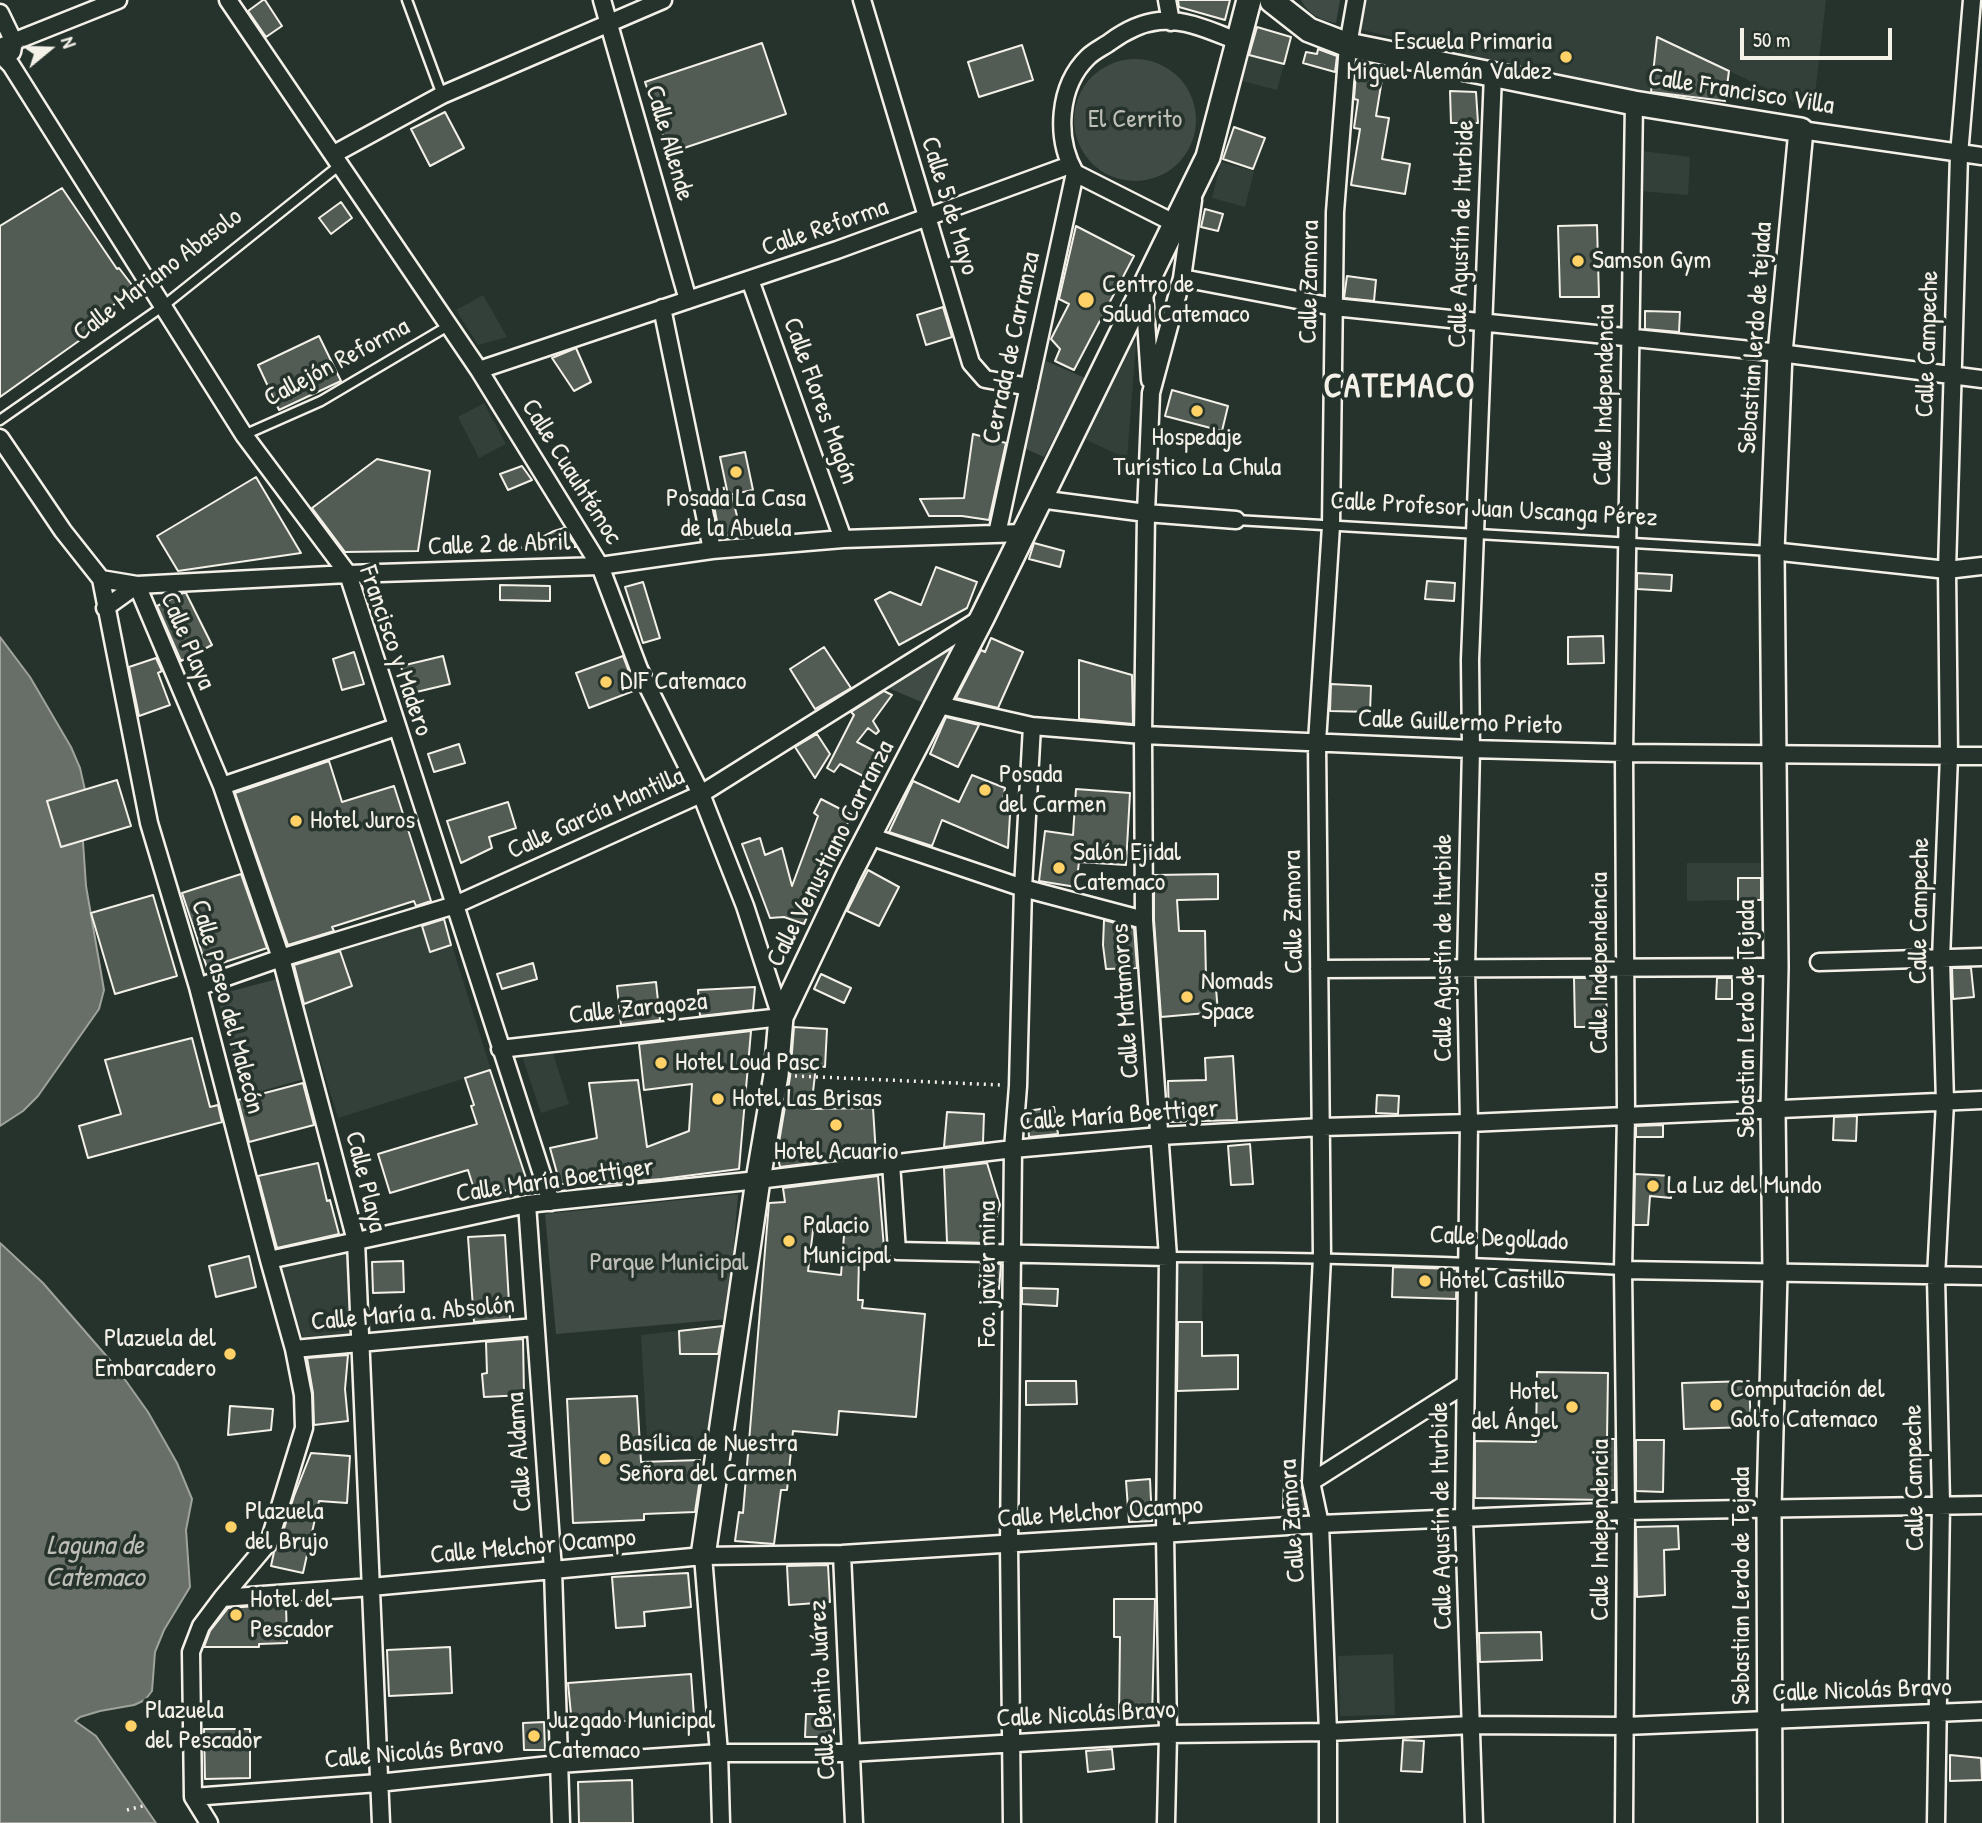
<!DOCTYPE html>
<html>
<head>
<meta charset="utf-8">
<style>
  body { margin:0 }
  #map { position:relative; width:1982px; height:1823px; overflow:hidden; background:#26332d; font-family:"Patrick Hand",sans-serif }
  canvas { display:block }
  .north { position:absolute; left:14px; top:14px; width:70px; height:70px; -webkit-text-stroke:5px #26332d; paint-order:stroke; rotate:71deg; font-size:19px; font-weight:700; line-height:28px; text-align:center; color:#f4f1e8 }
  .north::after { content:''; display:block; margin:auto; width:24px; height:32px; background:#f4f1e8; clip-path:polygon(50% 0,100% 100%,50% 72%,0 100%) }
  .scale { position:absolute; left:1740px; top:28px; width:152px; height:32px; box-sizing:border-box; border:4px solid #f4f1e8; border-top:0; padding-left:9px; font-size:21px; line-height:24px; white-space:nowrap; color:#f4f1e8; -webkit-text-stroke:5px #26332d; paint-order:stroke }
</style>
</head>
<body>
<div id="map">
<canvas width="1982" height="1823"></canvas>
<div class="north">N</div>
<div class="scale">50 m</div>
</div>
<script>
const g = document.querySelector('canvas').getContext('2d');
g.lineJoin = 'round';
function fill(path, color) { g.fillStyle = color; g.fill(path, 'evenodd'); }
function stroke(path, color, width, dash) { g.strokeStyle = color; g.lineWidth = width; g.lineCap = dash ? 'butt' : 'round'; g.setLineDash(dash || []); g.stroke(path); }
function label(font, color, halo, rows, align = 'center') {
  g.font = font + ' "Patrick Hand",sans-serif'; g.lineWidth = 7; g.setLineDash([]); g.textBaseline = 'middle'; g.strokeStyle = halo; g.fillStyle = color; for (const [text, x, y, turn = 0] of rows) {
    g.save(); g.translate(x, y); g.rotate((+turn || 0) * Math.PI / 180); g.textAlign = isNaN(turn) ? turn : align; if (halo) g.strokeText(text, 0, 0); g.fillText(text, 0, 0); g.restore();
  }
}
fill(new Path2D(`
  M1365 0H1826L1813 111 1658 37 1651 92 1477 58 1359 29Z
  M1249 55 1284 64 1277 90 1242 81Z
  M1642 151 1690 157 1688 195 1640 191Z
  M1221 162 1254 171 1245 207 1212 198Z
  M483 295 507 337 478 345 456 310Z
  M1125 337 1136 343 1127 459 1078 436Z
  M484 403 506 444 479 458 458 417Z
  M1687 863H1761V878H1738V900L1687 901Z
  M443 917 491 1070 338 1118 291 965Z
  M551 1047 569 1104 541 1113 522 1056Z
  M347 1251 352 1337 304 1340 279 1266Z
  M1174 1262H1203L1202 1322H1174Z
  M724 1326 714 1448 647 1442 641 1335Z
  M1393 1654 1395 1715 1340 1716 1338 1656Z`), '#333f39');
fill(new Path2D(`
  M1301 0H1340L1336 23C1320 20 1309 15 1301 0Z
  M1074 120a61 61 0 1 1 122 0a61 61 0 1 1-122 0Z
  M1046 361 1085 378 1044 457 1019 446Z
  M960 642 931 706 884 686Z
  M281 978 308 1078 243 1096 217 995Z
  M738 1194 728 1319 556 1334 545 1214Z`), '#414b45');
const water = new Path2D(`
  M0 637 30 677 71 747 80 768 85 790 83 842 86 886 104 990 99 1009 38 1096 23 1111 0 1126Z
  M0 1243 43 1283 116 1367 148 1412 177 1463 192 1499 186 1530 190 1587 164 1630 155 1652 152 1691 145 1700 134 1705 100 1711 80 1717 75 1721 96 1736 156 1823H0Z`);
fill(water, '#676f68');
stroke(water, '#9fa39b', 2);
const building = new Path2D(`
  M263 0H265L282 26 266 37 248 11Z
  M1178 0H1230L1225 20 1179 7Z
  M1257 27 1291 37 1284 64 1249 55Z
  M1657 37 1729 71 1725 101 1651 92Z
  M762 43 786 114 669 153 645 82Z
  M1022 45 1033 80 979 97 968 62Z
  M1318 49 1337 56 1335 72 1303 63 1306 52 1317 54Z
  M1357 61 1384 67 1376 116 1389 118 1382 159 1410 164 1405 194 1351 185 1360 129 1354 128 1358 100 1354 99Z
  M1450 91 1476 92 1478 123H1451Z
  M445 112 464 148 430 166 411 129Z
  M1234 127 1265 138 1253 169 1223 159Z
  M62 188 117 269 119 268 135 289 85 326 90 333 0 397V226Z
  M341 202 352 218 331 234 319 218Z
  M1205 209 1223 214 1218 231 1201 227Z
  M1597 225 1599 297H1560L1558 226Z
  M1076 226 1134 256 1074 370 1055 361 1060 349 1051 339 1069 304 1059 299Z
  M1347 276 1376 280 1374 301 1344 298Z
  M943 307 952 337 926 345 917 315Z
  M1645 311 1680 312 1679 332 1645 329Z
  M319 336 341 381 279 410 258 365Z
  M576 348 591 382 574 391 552 358Z
  M1172 390 1228 406 1222 431 1165 416Z
  M973 434 1006 443 989 520 962 516H929L920 499 964 498Z
  M745 452 753 490 728 495 720 457Z
  M377 459 430 471 418 551 345 552 312 508Z
  M522 466 532 480 508 490 500 474Z
  M256 477 301 553 178 571 157 536Z
  M732 496 741 532 720 537 713 501Z
  M564 528 576 547 521 548 554 531Z
  M1034 543 1064 551 1060 567 1029 559Z
  M936 567 977 582 967 608 899 645 875 600 890 592 921 605Z
  M1637 573 1672 575 1671 591 1637 589Z
  M1427 581 1455 583 1454 601 1425 599Z
  M643 582 660 638 643 643 625 587Z
  M500 585 550 586V601L500 600Z
  M183 593H186L212 645 181 661 157 606Z
  M1603 636 1604 663 1568 664V637Z
  M991 638 1023 652 998 708 956 698 981 650 985 652Z
  M824 647 851 688 815 709 790 669Z
  M354 652 364 684 342 690 333 659Z
  M443 656 450 684 408 694 401 666Z
  M623 656 636 690 589 708 576 673Z
  M156 658 162 671 158 673 170 705 139 716 129 667Z
  M1079 660 1132 675 1133 724 1079 719Z
  M1331 684 1371 686 1370 712 1330 711Z
  M884 691 892 695 873 721 879 731 876 734 868 728 857 742 880 754 867 778 840 764 834 772 827 768 854 715 851 712Z
  M946 717 979 725 958 767 930 754Z
  M817 734 830 754 815 778 795 747Z
  M459 744 465 763 434 772 428 754Z
  M329 761 342 802 394 786 431 901 416 906 414 901 332 927 334 931 288 945 235 793Z
  M972 775 1005 788 1001 810 1010 815 1008 848 942 820 932 846 889 832 913 781 959 802Z
  M117 780 131 826 61 847 47 801Z
  M1076 789 1130 793 1126 865 1079 862 1076 887 1039 881 1045 831 1073 835Z
  M821 799 852 815 837 843 839 844 804 924 784 917 770 918 742 844 760 838 765 855 782 848 792 886 818 816 814 813Z
  M508 802 516 828 489 837 492 848 461 863 447 821Z
  M868 870 899 887 879 926 847 911Z
  M241 874 267 948 207 968 182 893Z
  M1218 874V899L1177 900 1179 931H1205L1206 978 1215 977 1218 1012 1161 1017 1154 920V875Z
  M1738 878H1761V900H1738Z
  M153 895 177 976 115 994 91 913Z
  M444 919 451 945 430 952 422 926Z
  M1104 920 1134 928 1137 968 1106 969 1103 945Z
  M340 951 352 986 304 1004 294 965Z
  M533 963 537 979 502 989 497 974Z
  M1952 968H1971L1974 997 1953 999Z
  M821 974 851 988 844 1003 814 989Z
  M1574 978H1606L1607 1027H1575Z
  M1717 978H1732V999H1716Z
  M656 982 660 1020 621 1025 617 986Z
  M755 987 753 1010 700 1016 698 990Z
  M794 1027 827 1029 825 1067 816 1066 811 1109 873 1108 876 1155 780 1167 777 1154 790 1077Z
  M751 1031 739 1169 662 1179 604 1184H560L550 1148 597 1138 589 1083 638 1080 647 1147 689 1131 692 1084 644 1090 639 1044Z
  M192 1038 210 1107 218 1105 222 1122 88 1158 79 1126 121 1114 105 1060Z
  M1233 1056 1237 1120 1169 1122 1168 1081 1206 1080 1205 1058Z
  M490 1070 528 1184 477 1199 468 1170 390 1193 378 1154 477 1124 471 1106 474 1105 465 1078Z
  M303 1083 314 1125 249 1142 238 1100Z
  M1377 1095 1399 1096 1398 1114 1376 1113Z
  M1054 1107 1058 1134 1029 1137 1027 1111Z
  M947 1112 984 1114 983 1142 944 1147Z
  M1857 1116 1856 1141 1833 1140 1834 1117Z
  M1663 1125V1137H1636V1126Z
  M1250 1144 1253 1184 1231 1185 1228 1146Z
  M318 1163 327 1201 330 1200 339 1234 277 1248 258 1176Z
  M987 1163 1000 1205 989 1243 947 1242 944 1168Z
  M1635 1174 1672 1176 1671 1198 1650 1196 1648 1225H1634Z
  M878 1176 885 1260 859 1259 858 1300H863L862 1308 925 1314 916 1417 839 1411 837 1435 793 1431 787 1490H781L774 1544 735 1541 739 1512 743 1513 769 1203 785 1202 783 1188ZM845 1222 841 1275 808 1271 814 1223Z
  M505 1235 510 1319 474 1322 468 1237Z
  M249 1256 256 1287 216 1297 209 1266Z
  M403 1261 404 1292 373 1293 372 1262Z
  M981 1263 1001 1264 999 1289 979 1287Z
  M1393 1267 1457 1269 1456 1299 1392 1297Z
  M1022 1288 1058 1289 1057 1306 1022 1304Z
  M1178 1322H1202V1356L1238 1355V1389L1177 1391Z
  M723 1326 718 1354H680L679 1331Z
  M523 1339 524 1395 484 1397 482 1374 487 1373 486 1342Z
  M348 1355 345 1389 348 1421 314 1425 313 1393 307 1358Z
  M1537 1372 1608 1373 1607 1439H1615V1490H1606V1500L1475 1498V1441L1536 1442Z
  M1026 1381H1076L1077 1404 1026 1405Z
  M1749 1381 1751 1427 1684 1429 1682 1383Z
  M637 1396 641 1462 700 1460 701 1473 695 1512 644 1514V1520L573 1523 567 1399Z
  M230 1406 273 1409 271 1430 228 1435Z
  M1636 1440H1664L1663 1492 1636 1491Z
  M311 1453 350 1456 347 1503 319 1501 303 1573 271 1566 274 1552 279 1545 294 1496Z
  M1150 1479 1152 1521 1129 1522 1126 1481Z
  M1284 1480 1301 1481 1306 1509 1283 1508Z
  M1678 1526 1679 1549 1664 1550 1665 1595 1637 1597 1636 1527Z
  M828 1565 830 1602 789 1605 787 1566Z
  M688 1573 691 1607 644 1612 645 1626 616 1628 612 1577Z
  M1114 1599H1155L1152 1719 1119 1718 1120 1637H1114Z
  M286 1604 287 1643 259 1644V1647H204L210 1631 228 1608Z
  M1541 1632 1542 1660 1480 1662 1479 1633Z
  M450 1647 452 1693 389 1696 387 1650Z
  M691 1674 694 1716 572 1725 568 1683Z
  M806 1714H834V1737H805Z
  M544 1722 545 1750H524L523 1723Z
  M204 1729H250V1778L205 1779Z
  M1403 1740 1424 1741 1422 1772 1401 1771Z
  M1112 1749 1114 1769 1088 1772 1086 1751Z
  M1950 1755 1981 1758 1982 1780 1950 1781Z
  M632 1780 633 1823H579L578 1782Z`);
fill(building, '#525c55');
stroke(building, '#f4f1e8', 2);
const lane = new Path2D(`
  M407 0 442 95
  M0 420 162 307 341 164
  M244 435 321 401 448 326
  M1236 520 1771 551
  M1168 1257C1320 1257 1471 1262 1623 1270`);
const street = new Path2D(`
  M228 0 479 370 600 566 639 669 701 794 745 906 781 1017 500 1049
  M602 0 688 300
  M862 0 971 363 985 379 1029 387
  M1167 0 1171 22
  M0 13 14 42 12 52
  M0 47 118 0
  M0 54 11 65 244 435 348 574 551 1202
  M1801 130 1982 156
  M334 154 442 95 663 0
  M1174 223 1075 173C1055 138 1058 86 1088 57 1094 51 1103 47 1110 42 1125 31 1140 23 1159 21 1187 19 1211 31 1237 41
  M1182 278 1334 307 1780 353 1982 379
  M750 280 843 539
  M1144 291 1150 380
  M662 308 712 550
  M479 370 837 250 1070 165
  M0 438 63 531 101 579 149 823 198 987 269 1260 294 1349 303 1395 304 1428 269 1542 222 1598 201 1626 191 1652 193 1797 209 1823
  M1039 499 1146 513 1236 520
  M997 534 1075 173
  M1772 551 1947 570 1982 566
  M101 579 137 585 348 574 600 566 712 550 843 539 1023 533
  M105 608 137 585 222 786 281 958 356 1241 381 1823
  M939 705 1032 726 1143 735 1471 749 1624 753 1982 756
  M222 786 396 727
  M869 836 1023 888 1144 920
  M1819 962 1982 957
  M1319 969 1776 967
  M198 987 281 958 455 905 701 794 980 619
  M891 1163 897 1251 1168 1257
  M527 1204 553 1570 561 1823
  M269 1260 527 1204 758 1180 1013 1149 1160 1136 1322 1127 1469 1123 1982 1100
  M1623 1270 1982 1276
  M294 1349 535 1327
  M1311 1482 1464 1385
  M842 1554 854 1823
  M703 1556 719 1753 721 1823
  M222 1598 371 1587 703 1556 842 1554 1320 1524 1626 1511 1982 1505
  M193 1797 378 1783 559 1764 719 1753H850L1168 1734 1328 1732 1472 1725 1625 1726 1982 1711
  M1012 1823 1009 1544 1013 1149 1018 1086 1023 888 1032 726
  M1166 1823 1168 1734 1165 1533 1168 1257 1144 920 1143 735 1146 513 1151 393 1182 278 1193 200
  M1328 1823V1732L1320 1524 1311 1482 1322 1257 1317 742 1331 526 1335 212 1348 45 1356 0
  M1474 1823 1464 1519 1469 1123 1466 968 1471 749 1470 660 1493 74
  M1624 1823 1626 1511 1623 1270 1626 1115 1624 753 1634 103
  M1936 1823 1941 1504 1936 1277 1945 1102 1941 959 1949 756 1947 570 1959 155 1972 0`);
const secondary = new Path2D(`
  M1272 1 1309 30 1348 45 1634 103 1801 130 1780 353 1772 551 1776 967 1773 1109 1775 1273 1769 1508 1770 1823
  M703 1556 758 1180 776 1075 781 1017 849 874 982 618 1208 157 1249 0`);
stroke(lane, '#f4f1e8', 13);
stroke(street, '#f4f1e8', 21);
stroke(secondary, '#f4f1e8', 28);
stroke(new Path2D(`
  M716 490 726 488
  M795 1076 1001 1085
  M127 1810 143 1806`), '#f4f1e8', 3.5, [2, 5]);
stroke(lane, '#26332d', 8);
stroke(street, '#26332d', 16);
stroke(secondary, '#26332d', 23);
for (const [x, y, r, color] of [
  [1566,57,7,"#ffd166"],
  [1578,261,7,"#ffd166"],
  [1086,300,9,"#ffd166"],
  [1197,411,7,"#ffd166"],
  [736,472,7,"#ffd166"],
  [606,682,7,"#ffd166"],
  [985,790,7,"#ffd166"],
  [296,821,7,"#ffd166"],
  [1059,868,7,"#ffd166"],
  [1187,997,7,"#ffd166"],
  [661,1063,7,"#ffd166"],
  [718,1099,7,"#ffd166"],
  [836,1125,7,"#ffd166"],
  [1653,1186,7,"#ffd166"],
  [789,1241,7,"#ffd166"],
  [1425,1281,7,"#ffd166"],
  [230,1354,7,"#ffd166"],
  [1716,1405,7,"#ffd166"],
  [1572,1407,7,"#ffd166"],
  [605,1459,7,"#ffd166"],
  [231,1527,7,"#ffd166"],
  [236,1615,7,"#ffd166"],
  [131,1726,7,"#ffd166"],
  [534,1736,7,"#ffd166"]
]) { const dot = new Path2D(); dot.arc(x, y, r, 0, 2 * Math.PI); g.fillStyle = color; g.fill(dot); stroke(dot, '#26332d', 2.5); }
label('26px', '#f4f1e8', '#26332d', [
  ["Escuela Primaria",1552,42,"right"],
  ["Miguel Alemán Valdez",1552,72,"right"],
  ["Samson Gym",1592,261],
  ["Centro de",1102,285],
  ["Salud Catemaco",1102,315],
  ["Hospedaje",1197,438,"center"],
  ["Turístico La Chula",1197,468,"center"],
  ["Posada La Casa",736,499,"center"],
  ["de la Abuela",736,529,"center"],
  ["DIF Catemaco",620,682],
  ["Posada",999,775],
  ["del Carmen",999,805],
  ["Hotel Juros",310,821],
  ["Salón Ejidal",1073,853],
  ["Catemaco",1073,883],
  ["Nomads",1201,982],
  ["Space",1201,1012],
  ["Hotel Loud Pasc",675,1063],
  ["Hotel Las Brisas",732,1099],
  ["Hotel Acuario",836,1152,"center"],
  ["La Luz del Mundo",1667,1186],
  ["Palacio",803,1226],
  ["Municipal",803,1256],
  ["Hotel Castillo",1439,1281],
  ["Plazuela del",216,1339,"right"],
  ["Embarcadero",216,1369,"right"],
  ["Computación del",1730,1390],
  ["Golfo Catemaco",1730,1420],
  ["Hotel",1558,1392,"right"],
  ["del Ángel",1558,1422,"right"],
  ["Basílica de Nuestra",619,1444],
  ["Señora del Carmen",619,1474],
  ["Plazuela",245,1512],
  ["del Brujo",245,1542],
  ["Hotel del",250,1600],
  ["Pescador",250,1630],
  ["Plazuela",145,1711],
  ["del Pescador",145,1741],
  ["Juzgado Municipal",548,1721],
  ["Catemaco",548,1751]
], 'left');
label('26px', '#f4f1e8', '#26332d', [
  ["Calle Francisco Villa",1741,92,9],
  ["Calle Allende",669,143,74],
  ["Calle 5 de Mayo",949,206,73],
  ["Calle Reforma",825,228,-19],
  ["Calle Agustín de Iturbide",1462,234,-88],
  ["Calle Mariano Abasolo",158,275,-37],
  ["Calle Zamora",1310,282,-89],
  ["Sebastian lerdo de tejada",1756,338,-86],
  ["Calle Campeche",1928,344,-88],
  ["Cerrada de Carranza",1012,348,-78],
  ["Callejón Reforma",337,363,-28],
  ["Calle Independencia",1605,395,-89],
  ["Calle Flores Magón",820,401,70],
  ["Calle Cuauhtémoc",571,472,58],
  ["Calle Profesor Juan Uscanga Pérez",1494,510,3],
  ["Calle 2 de Abril",499,545,-2],
  ["Calle Playa",187,641,67],
  ["Francisco y Madero",395,651,71],
  ["Calle Guillermo Prieto",1460,723,2],
  ["Calle García Mantilla",596,814,-24],
  ["Calle Venustiano Carranza",831,854,-63],
  ["Calle Campeche",1920,911,-89],
  ["Calle Zamora",1294,912,-91],
  ["Calle Agustín de Iturbide",1444,948,-90],
  ["Calle Independencia",1600,963,-90],
  ["Calle Matamoros",1126,1001,-94],
  ["Calle Paseo del Malecón",227,1007,75],
  ["Calle Zaragoza",638,1009,-6],
  ["Sebastian Lerdo de Tejada",1747,1019,-90],
  ["Calle María Boettiger",1119,1116,-4],
  ["Calle María Boettiger",555,1181,-8],
  ["Calle Playa",365,1182,76],
  ["Calle Degollado",1499,1239,3],
  ["Fco. javier mina",988,1274,-90],
  ["Calle María a. Absolón",413,1314,-5],
  ["Calle Aldama",520,1452,-94],
  ["Calle Campeche",1915,1478,-91],
  ["Calle Melchor Ocampo",1100,1513,-4],
  ["Calle Agustín de Iturbide",1442,1516,-91],
  ["Calle Zamora",1293,1521,-94],
  ["Calle Independencia",1601,1530,-90],
  ["Calle Melchor Ocampo",533,1547,-5],
  ["Sebastian Lerdo de Tejada",1742,1586,-90],
  ["Calle Benito Juárez",823,1690,-93],
  ["Calle Nicolás Bravo",1862,1691,-2],
  ["Calle Nicolás Bravo",1086,1715,-3],
  ["Calle Nicolás Bravo",414,1753,-5]
]);
label('26px', '#bebfb7', '#26332d', [
  ["El Cerrito",1135,120],
  ["Parque Municipal",669,1263]
]);
label('italic 28px', '#bcbdb5', '#26332d', [
  ["Laguna de",95,1547],
  ["Catemaco",95,1579]
]);
g.letterSpacing = '2px';
label('bold 33px', '#f4f1e8', '#26332d', [
  ["CATEMACO",1400,388]
]);
g.letterSpacing = '0px';
</script>
</body>
</html>
